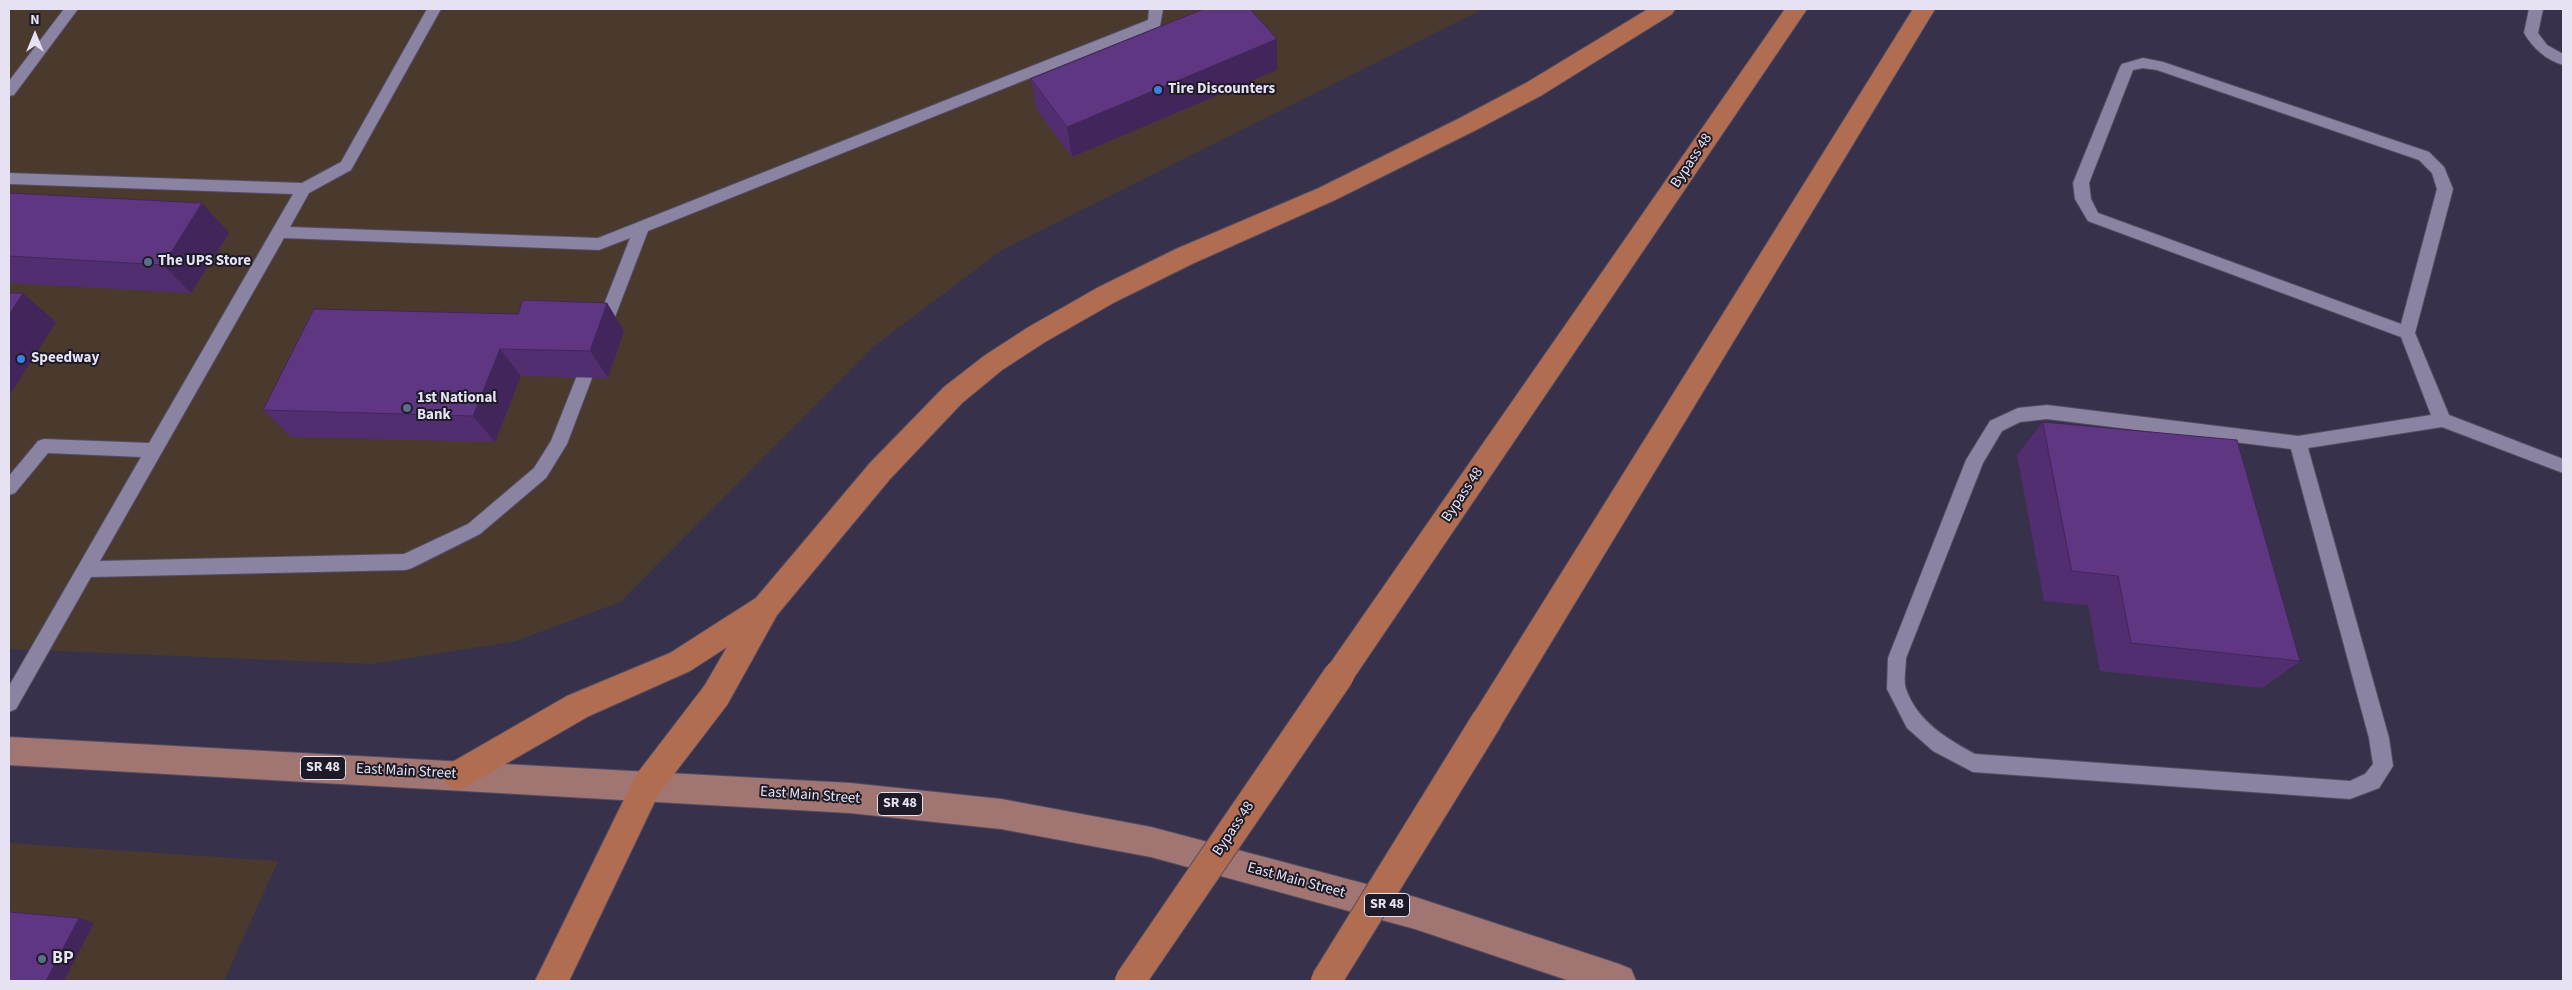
<!DOCTYPE html>
<html>
<head>
<meta charset="utf-8">
<style>
  body { margin:0 }
  #map { position:relative; width:2572px; height:990px; overflow:hidden; background:#38314b; font-family:"Source Sans 3",sans-serif }
  canvas { display:block }
  .frame { position:absolute; inset:0; border:10px solid #e6e2f3; pointer-events:none }
  .north { position:absolute; left:10px; top:10px; width:50px; height:50px; -webkit-text-stroke:4px #1e1b27; paint-order:stroke; rotate:0deg; font-size:14px; font-weight:700; line-height:20px; text-align:center; color:#e6e2f3 }
  .north::after { content:''; display:block; margin:auto; width:18px; height:22px; background:#e6e2f3; clip-path:polygon(50% 0,100% 100%,50% 72%,0 100%) }
</style>
</head>
<body>
<div id="map">
<canvas width="2572" height="990"></canvas>
<div class="frame"></div>
<div class="north">N</div>
</div>
<script>
const g = document.querySelector('canvas').getContext('2d');
g.lineJoin = 'round';
function fill(path, color) { g.fillStyle = color; g.fill(path, 'evenodd'); }
function stroke(path, color, width, dash) { g.strokeStyle = color; g.lineWidth = width; g.lineCap = dash ? 'butt' : 'round'; g.setLineDash(dash || []); g.stroke(path); }
function label(font, color, halo, rows, align = 'center') {
  g.font = font + ' "Source Sans 3",sans-serif'; g.lineWidth = 4; g.setLineDash([]); g.textBaseline = 'middle'; g.strokeStyle = halo; g.fillStyle = color; for (const [text, x, y, turn = 0] of rows) {
    g.save(); g.translate(x, y); g.rotate((+turn || 0) * Math.PI / 180); g.textAlign = isNaN(turn) ? turn : align; if (halo) g.strokeText(text, 0, 0); g.fillText(text, 0, 0); g.restore();
  }
}
fill(new Path2D(`
  M9 9H1483L1002 250 873 347 620 602 516 641 373 664 9 649Z
  M9 843 278 861 224 981H9Z`), '#4a3a2e');
const lane = new Path2D(`
  M64 9H78L14 95 9 96V81Z
  M427 9H441L351 170 309 193 290 227 598 238 1148 20 1149 9H1163L1160 26 648 231 610 330 608 335 602 336 596 335 594 330 630 238 599 250 284 238 100 561 404 554 468 524 534 468 551 441 578 373 584 371 590 373 592 378 567 444 546 478 480 534 412 568 406 570 91 577 16 709 9 712V686L141 457 48 453 15 493 9 495V476L38 441 44 439 149 443 293 194 9 184V173L302 183 341 162Z
  M2529 9H2543L2538 33 2547 45 2563 54V65C2546 60 2533 48 2524 33Z
  M2143 58 2163 62 2429 152 2444 167 2453 189 2415 333 2449 415 2563 459V473L2442 427 2308 448 2389 738 2393 766 2379 788 2350 799 1973 772 1933 751 1907 728 1887 689 1888 658 1966 460 1990 421 2018 408 2047 405 2298 436 2431 415 2401 337 2088 221 2075 199 2073 183 2120 67 2122 64ZM2143 68 2157 70 2419 160 2432 173 2437 189 2401 324 2098 213 2091 199 2089 183 2133 70ZM2047 419 2291 449 2369 738 2373 764 2365 774 2350 781 1975 754C1947 739 1917 721 1906 689 1903 681 1906 667 1906 658L1983 463 2002 431 2020 422Z`);
const primary = new Path2D(`
  M9 737 850 783 1001 799 1151 827 1415 897 1619 964 1631 969 1636 981H1570L1415 929 1151 857 1001 829 850 813 9 765Z`);
const highway = new Path2D(`
  M1648 9H1675L1672 14 1542 95 1476 130 1335 200 1194 263 1115 302 1045 342 1002 370 962 403 890 479 777 615 727 705 658 795 569 981H535L636 775 705 685 727 647 690 671 589 716 469 785 458 790 447 785 443 775 447 765 567 696 670 653 756 598 870 463 944 387 984 356 1027 328 1097 288 1176 249 1319 188 1460 118 1526 83Z
  M1785 9H1807L1349 685 1339 689 1329 685 1324 675 1329 665Z
  M1913 9H1935L1498 730 1487 734 1476 730 1472 720 1476 710Z`);
stroke(lane, '#534d63', 2);
stroke(primary, '#534d63', 2);
stroke(highway, '#534d63', 2);
fill(lane, '#8a83a1');
fill(primary, '#a17672');
fill(highway, '#b16d52');
const highwayBridge = new Path2D(`
  M1130 981 1339 675
  M1326 981 1487 720`);
stroke(highwayBridge, '#534d63', 32, []);
stroke(highwayBridge, '#b16d52', 30);
fill(new Path2D(`
  M1277 70 1072 157 1037 110 1031 79Z
  M9 193 202 203 229 233 191 293 9 283Z
  M607 303 624 331 608 378 521 376 495 442 291 437 263 410 518 314Z
  M2043 422 2300 661 2262 688 2100 671 2088 605 2044 601 2017 455Z`), '#522e70');
fill(new Path2D(`
  M1277 39V70L1072 157 1067 127Z
  M202 203 229 233 191 293 163 265Z
  M23 293 56 322 9 396V315Z
  M607 303 624 331 608 378 590 351Z
  M500 349 521 376 495 442 473 416Z
  M79 918 94 923 64 981H46Z`), '#42265b');
const building = new Path2D(`
  M1204 9H1250L1277 39 1067 127 1031 79Z
  M9 193 202 203 163 265 9 256Z
  M9 293H23L9 315Z
  M523 300 607 303 590 351 500 349 473 416 263 410 314 309 518 314Z
  M2043 422 2237 440 2300 661 2131 643 2118 576 2072 571Z
  M9 912 79 918 46 981H9Z`);
fill(building, '#5f3682');
stroke(building, '#42265b', 1);
for (const [x, y, r, color] of [
  [1158,90,5,"#3f7fe0"],
  [148,262,5,"#5c6f8a"],
  [21,359,5,"#3f7fe0"],
  [407,408,5,"#5c6f8a"],
  [42,959,5,"#5c6f8a"]
]) { const dot = new Path2D(); dot.arc(x, y, r, 0, 2 * Math.PI); g.fillStyle = color; g.fill(dot); stroke(dot, '#1e1b27', 2); }
for (const [x, y, w] of [
  [323,768,45],
  [900,804,45],
  [1387,905,45]
]) { const box = new Path2D(); box.roundRect(x - w / 2, y - 11.5, w, 23, 4); g.fillStyle = '#1e1b27'; g.fill(box); stroke(box, '#e6e2f3', 1); }
label('bold 14px', '#e6e2f3', null, [
  ["SR 48",323,768],
  ["SR 48",900,804],
  ["SR 48",1387,905]
]);
label('bold 15px', '#e6e2f3', '#1e1b27', [
  ["Tire Discounters",1168,90],
  ["The UPS Store",158,262],
  ["Speedway",31,359],
  ["1st National",417,399],
  ["Bank",417,416]
], 'left');
label('15px', '#e6e2f3', '#1e1b27', [
  ["Bypass 48",1692,161,-56],
  ["Bypass 48",1463,495,-56],
  ["East Main Street",406,772,3],
  ["East Main Street",810,796,4],
  ["Bypass 48",1234,829,-56],
  ["East Main Street",1296,881,15]
]);
label('bold 18px', '#e6e2f3', '#1e1b27', [
  ["BP",52,959]
], 'left');
</script>
</body>
</html>
